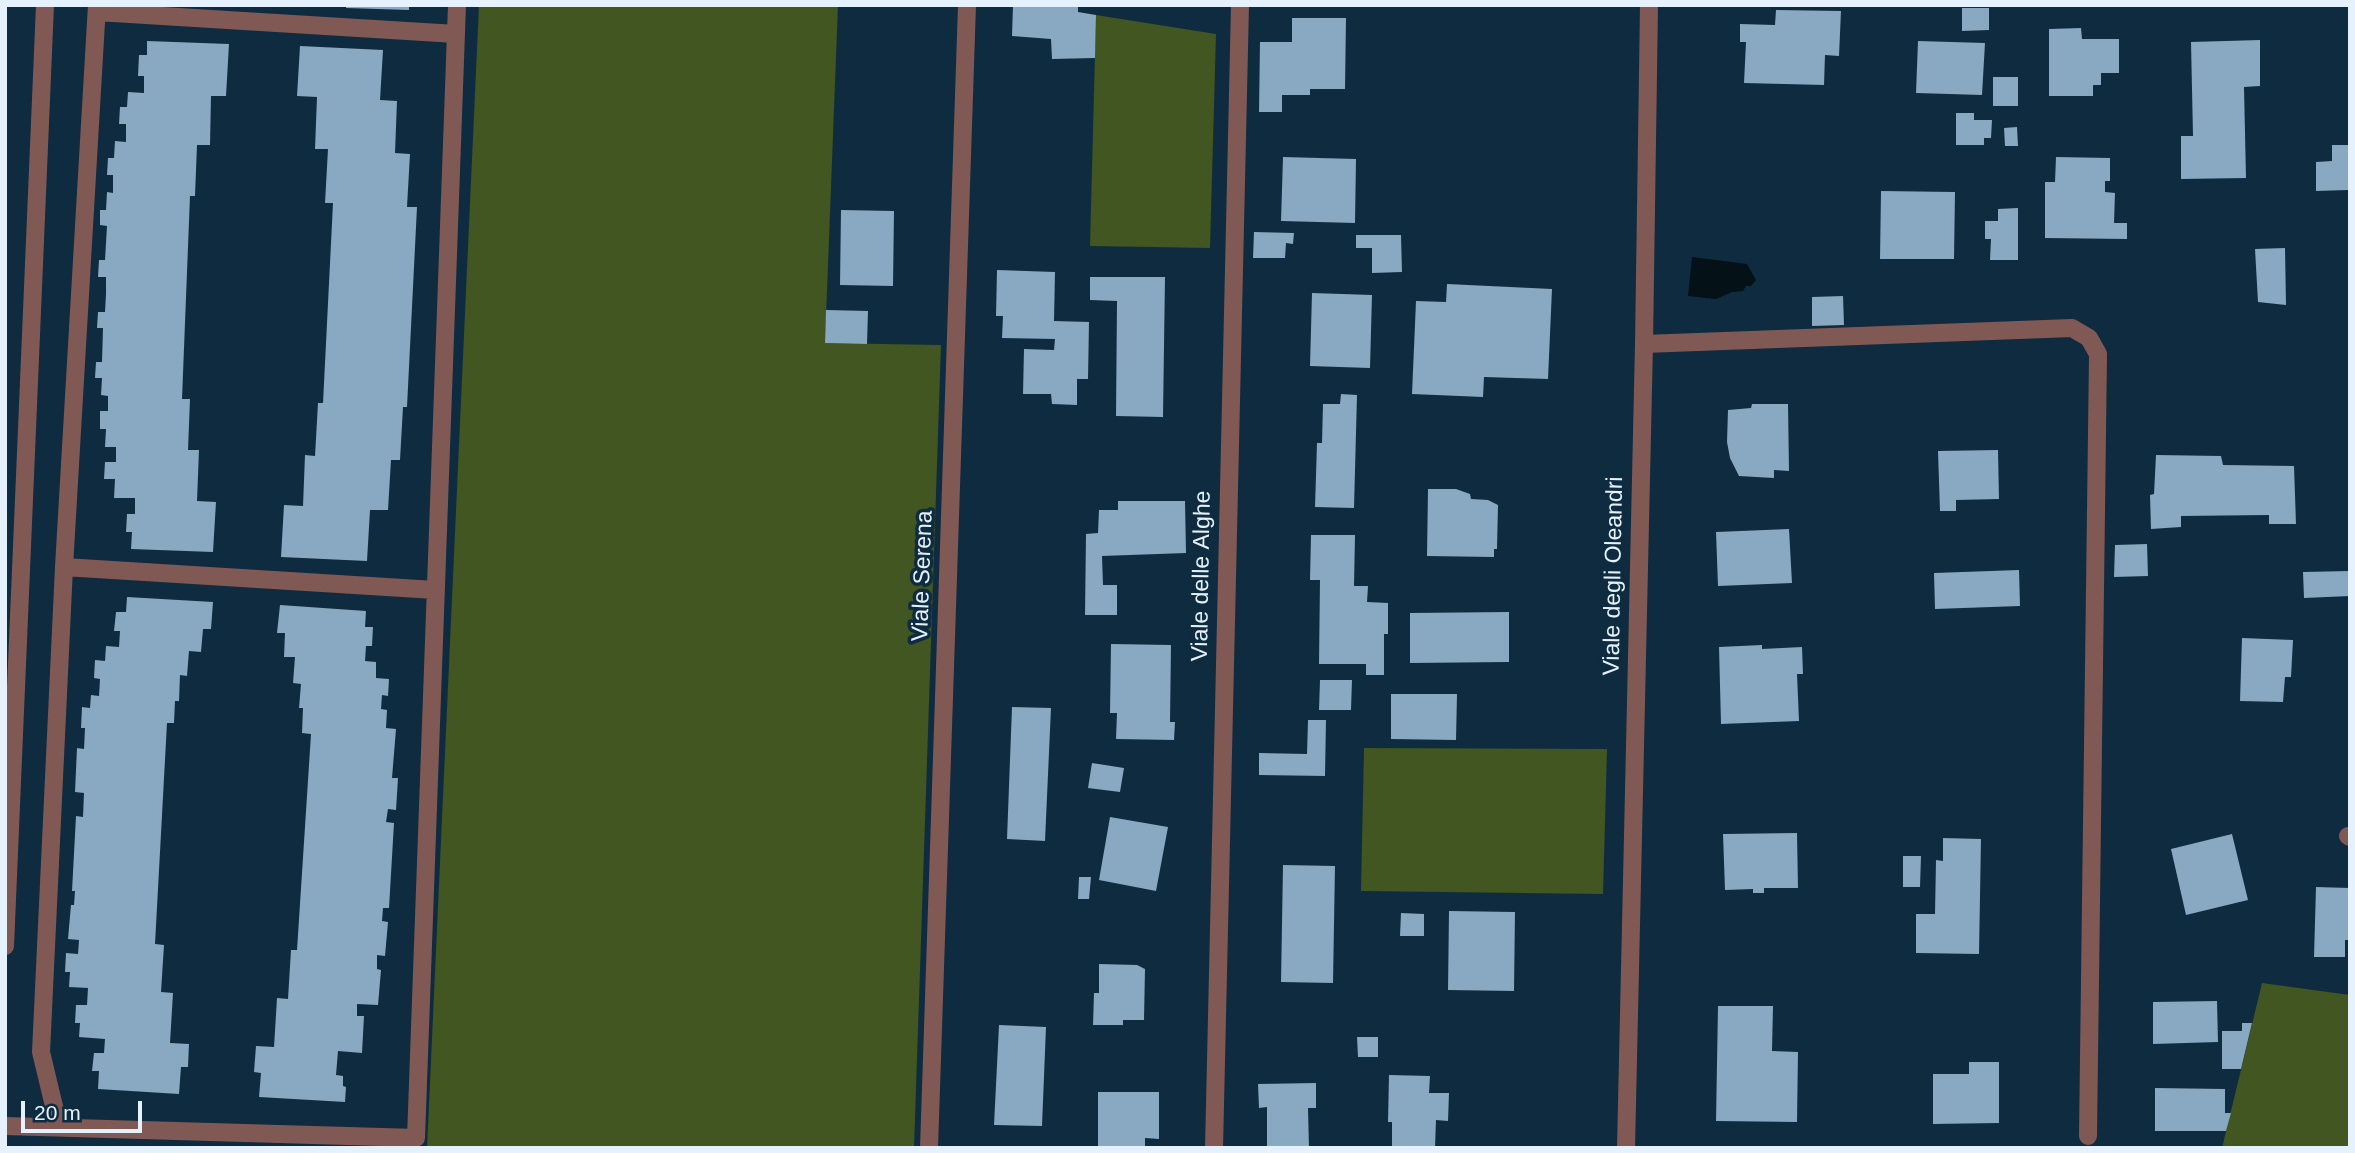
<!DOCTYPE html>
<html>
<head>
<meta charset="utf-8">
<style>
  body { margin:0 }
  #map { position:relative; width:2355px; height:1153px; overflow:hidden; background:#0f2b3f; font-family:Arial,sans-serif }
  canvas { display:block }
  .frame { position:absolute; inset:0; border:7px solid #e5f2fd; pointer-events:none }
  .scale { position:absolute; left:21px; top:1101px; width:121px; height:32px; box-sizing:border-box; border:4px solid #e5f2fd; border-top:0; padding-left:9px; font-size:21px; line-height:24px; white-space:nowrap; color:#e5f2fd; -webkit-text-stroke:5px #0f2b3f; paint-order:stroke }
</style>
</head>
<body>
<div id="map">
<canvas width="2355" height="1153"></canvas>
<div class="frame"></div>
<div class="scale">20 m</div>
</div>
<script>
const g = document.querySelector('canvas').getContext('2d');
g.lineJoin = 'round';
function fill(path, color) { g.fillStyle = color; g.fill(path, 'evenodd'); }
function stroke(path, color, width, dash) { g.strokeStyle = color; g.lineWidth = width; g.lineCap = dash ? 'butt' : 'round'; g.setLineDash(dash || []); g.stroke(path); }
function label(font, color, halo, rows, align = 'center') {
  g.font = font + ' Arial,sans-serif'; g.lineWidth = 7; g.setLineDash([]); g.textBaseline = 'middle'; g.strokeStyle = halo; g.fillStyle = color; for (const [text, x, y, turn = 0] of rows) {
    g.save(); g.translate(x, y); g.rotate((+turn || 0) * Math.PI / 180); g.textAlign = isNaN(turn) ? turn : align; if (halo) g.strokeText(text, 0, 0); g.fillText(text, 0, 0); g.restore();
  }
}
fill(new Path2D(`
  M479 5H838L825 343 941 345 914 1148H427Z
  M1096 15 1216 34 1210 248 1090 246Z
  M1364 748 1607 749 1603 894 1361 891Z
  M2262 983 2350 995V1148H2222Z`), '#415620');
fill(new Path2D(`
  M1692 257 1747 264 1756 280 1751 286H1746L1743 291 1732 292 1716 299 1688 296Z`), '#041117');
fill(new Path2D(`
  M346 5H409V10L346 8Z
  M1013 5H1078V12L1096 15 1095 58 1052 59 1051 39 1012 36Z
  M1962 8H1989V30L1962 31Z
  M1776 10 1841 11 1839 56 1825 55 1824 85 1744 83 1746 42H1740V24L1775 25Z
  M1292 18H1346L1345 89H1310V95H1282V112H1259L1260 42H1292Z
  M2081 28 2082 39H2119V73H2101V85H2093V96H2049V29Z
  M2260 40V86L2244 87 2246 178 2181 179V136H2193L2191 42Z
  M147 41 229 44 226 96H211L210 145H197L195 196H190L182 399H190L188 450H199L197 501 216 502 213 552 131 549 132 532H126L127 514H135V498H114L115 479H104L105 462H116V447H105L106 429H100V411H108V396L101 395 102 378H95L96 362H102L103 328H97L98 312H105L106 294V277H98L99 260H105L107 226 100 225V210H106L107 192 113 193V175H107L108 158H114L115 141 126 142V124H119L120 107H127L128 92 144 93V76H138L139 55H147Z
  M1918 41 1985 43 1982 95 1916 93Z
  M300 46 383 50 380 100 397 101 395 153 410 154 407 207H417L407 407H403L400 460H391L388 510H370L367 561 281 557 284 505 303 506 305 455 315 456 318 403H323L333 203H325L328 149H315L317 97 297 96Z
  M1993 77H2018V106H1993Z
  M1956 113H1974V120H1992L1991 138H1984V145H1956Z
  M2017 127 2018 146H2005L2004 128Z
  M2332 145H2350L2348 190 2316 191V162L2332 161Z
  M1283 157 1356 159 1355 223 1281 221Z
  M2056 157 2110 158V181H2105V192L2115 193 2114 223H2127V239L2045 238V182H2055Z
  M1881 191 1955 192 1954 259H1880Z
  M2018 208V260H1990L1991 239H1985V221H1998V209Z
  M841 210 894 211 893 286 840 285Z
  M1254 232 1294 233 1293 244 1286 243 1285 258H1253Z
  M1356 235H1401L1402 272 1372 273V248H1356Z
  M2285 248 2286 305 2258 302 2255 249Z
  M997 270 1055 272 1054 321 1089 322 1088 379H1077V405L1052 404 1051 394H1023L1024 349 1054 350 1055 339 1002 338 1003 316H996Z
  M1090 277H1165L1163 417 1116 416 1117 301 1090 300Z
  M1447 284 1552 289 1548 379 1484 377 1483 397 1412 394 1416 301 1446 302Z
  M1312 293 1372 295 1370 368 1310 366Z
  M1843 296 1844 325 1812 326V297Z
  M826 310 868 311 867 344 825 343Z
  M1341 394 1357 395 1354 508 1315 507 1317 443H1322L1323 404H1340Z
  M1752 404H1788L1789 471 1774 470V478L1739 476 1730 458 1727 442 1728 410 1751 408Z
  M1998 450 1999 499 1956 500V511H1940L1938 451Z
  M2156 455 2221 456 2223 465 2294 466 2296 524H2269V515L2181 516V527L2151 529 2150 495 2154 494Z
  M1428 489H1456L1470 494 1471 499 1488 500 1498 505 1497 549H1494V557L1427 556Z
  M1118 501H1185L1186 553 1102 556 1103 585H1117V615H1085L1086 534 1098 533 1099 510H1118Z
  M1789 529 1792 583 1718 586 1716 532Z
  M1311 535H1355L1354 586H1368L1367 602 1388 603V634H1384V675H1366V664H1319L1320 580H1310Z
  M2147 544 2148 576 2114 577 2115 545Z
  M2019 570 2020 606 1935 609 1934 573Z
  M2350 571V596L2304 598 2303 572Z
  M127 597 213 602 211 629H203L201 652 189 651 187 676 180 675 179 701H175L174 723H167L155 944 164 945 161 992 173 993 170 1043 189 1044 188 1067H181L179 1094 98 1089 99 1071H92L94 1053H104L105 1039 79 1037 80 1023H75L76 1005H87L88 988 69 987 70 972H65L66 953 78 954 79 940 68 939 71 905H74L75 891H72L76 816 83 817 84 793 75 792 77 748 84 749 85 728H81L82 707 90 708 91 695 99 696 100 679 94 678 95 660 105 661 106 646 119 647 120 631H114L116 612H126Z
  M280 605 366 611 365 627H373L372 646H366L365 661 376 662V678L389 679 388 696 382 695 381 709 387 710 386 728 396 729 392 778H398L396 810 388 809 386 822 394 823 389 908H383L382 921 388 922 385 956 377 955V969L381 970 378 1005 357 1004V1016H364L362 1053 338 1051 336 1075 343 1076V1086L346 1087 345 1102 259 1097 261 1073 254 1072 256 1046 274 1047 277 998 288 999 291 950H297L311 734 302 733 303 708H299L301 684 293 683 295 657H284L285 633H277Z
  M1509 612V662L1410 663V613Z
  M2242 638 2293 640 2291 677H2285L2283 702 2240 701Z
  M1111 644 1171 645 1170 722H1175L1174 740 1116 739 1117 713H1110Z
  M1762 645V649L1802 647 1803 674H1797L1799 721 1721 724 1719 647Z
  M1320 680H1352L1351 710H1319Z
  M1391 694H1457L1456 740 1391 739Z
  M1012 707 1051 708 1045 841 1007 839Z
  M1308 720H1326L1325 776 1259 775V753L1307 754Z
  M1092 763 1124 768 1120 792 1088 788Z
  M1110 817 1168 827 1156 891 1099 880Z
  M1797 833 1798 888H1764V893H1753V889L1725 890 1723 834Z
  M2232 834 2248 900 2186 915 2171 849Z
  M1943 838 1981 839 1979 954 1916 953V914H1935L1936 860 1943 861Z
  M1903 856H1921L1920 887H1903Z
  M1283 865 1335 866 1333 983 1281 982Z
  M1079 877H1091L1089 899H1078Z
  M2316 887 2350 888V940H2345V957H2314Z
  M1449 911 1515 912 1514 991 1448 990Z
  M1401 913 1424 914V936H1400Z
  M1099 964 1137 965 1145 969 1144 1020H1123V1025H1093L1094 993H1099Z
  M2217 1001 2218 1042 2153 1044V1002Z
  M1718 1006H1773L1772 1051 1798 1052 1797 1122 1716 1121Z
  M2242 1023H2252L2241 1069H2222V1031H2242Z
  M999 1025 1046 1027 1042 1126 994 1125Z
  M1357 1037H1378V1057H1358Z
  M1969 1062H1999V1123L1933 1124V1074H1969Z
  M1389 1075 1430 1076 1429 1093H1449L1448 1121 1436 1120 1435 1148H1392V1122H1388Z
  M1316 1083V1108H1308L1309 1148H1267V1107L1259 1108 1258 1084Z
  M2155 1088 2225 1089V1113H2231L2226 1131H2155Z
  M1098 1092H1159V1139L1145 1138V1148H1098Z`), '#89a8c1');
stroke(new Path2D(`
  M97 12 456 34
  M64 567 435 590
  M5 1126 416 1138 457 5
  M59 1127 41 1052 64 567 97 5`), '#805955', 18);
stroke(new Path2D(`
  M1644 344 2072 328 2089 338 2098 354 2088 1136
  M2348 836 2350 837
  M5 946 45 5
  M929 1148 967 5
  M1214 1148 1240 5
  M1626 1148 1644 344 1649 5`), '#805955', 18);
label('23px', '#e5f2fd', '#0f2b3f', [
  ["Viale Serena",923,576,-88],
  ["Viale delle Alghe",1202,576,-89],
  ["Viale degli Oleandri",1614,576,-89]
]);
</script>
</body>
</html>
